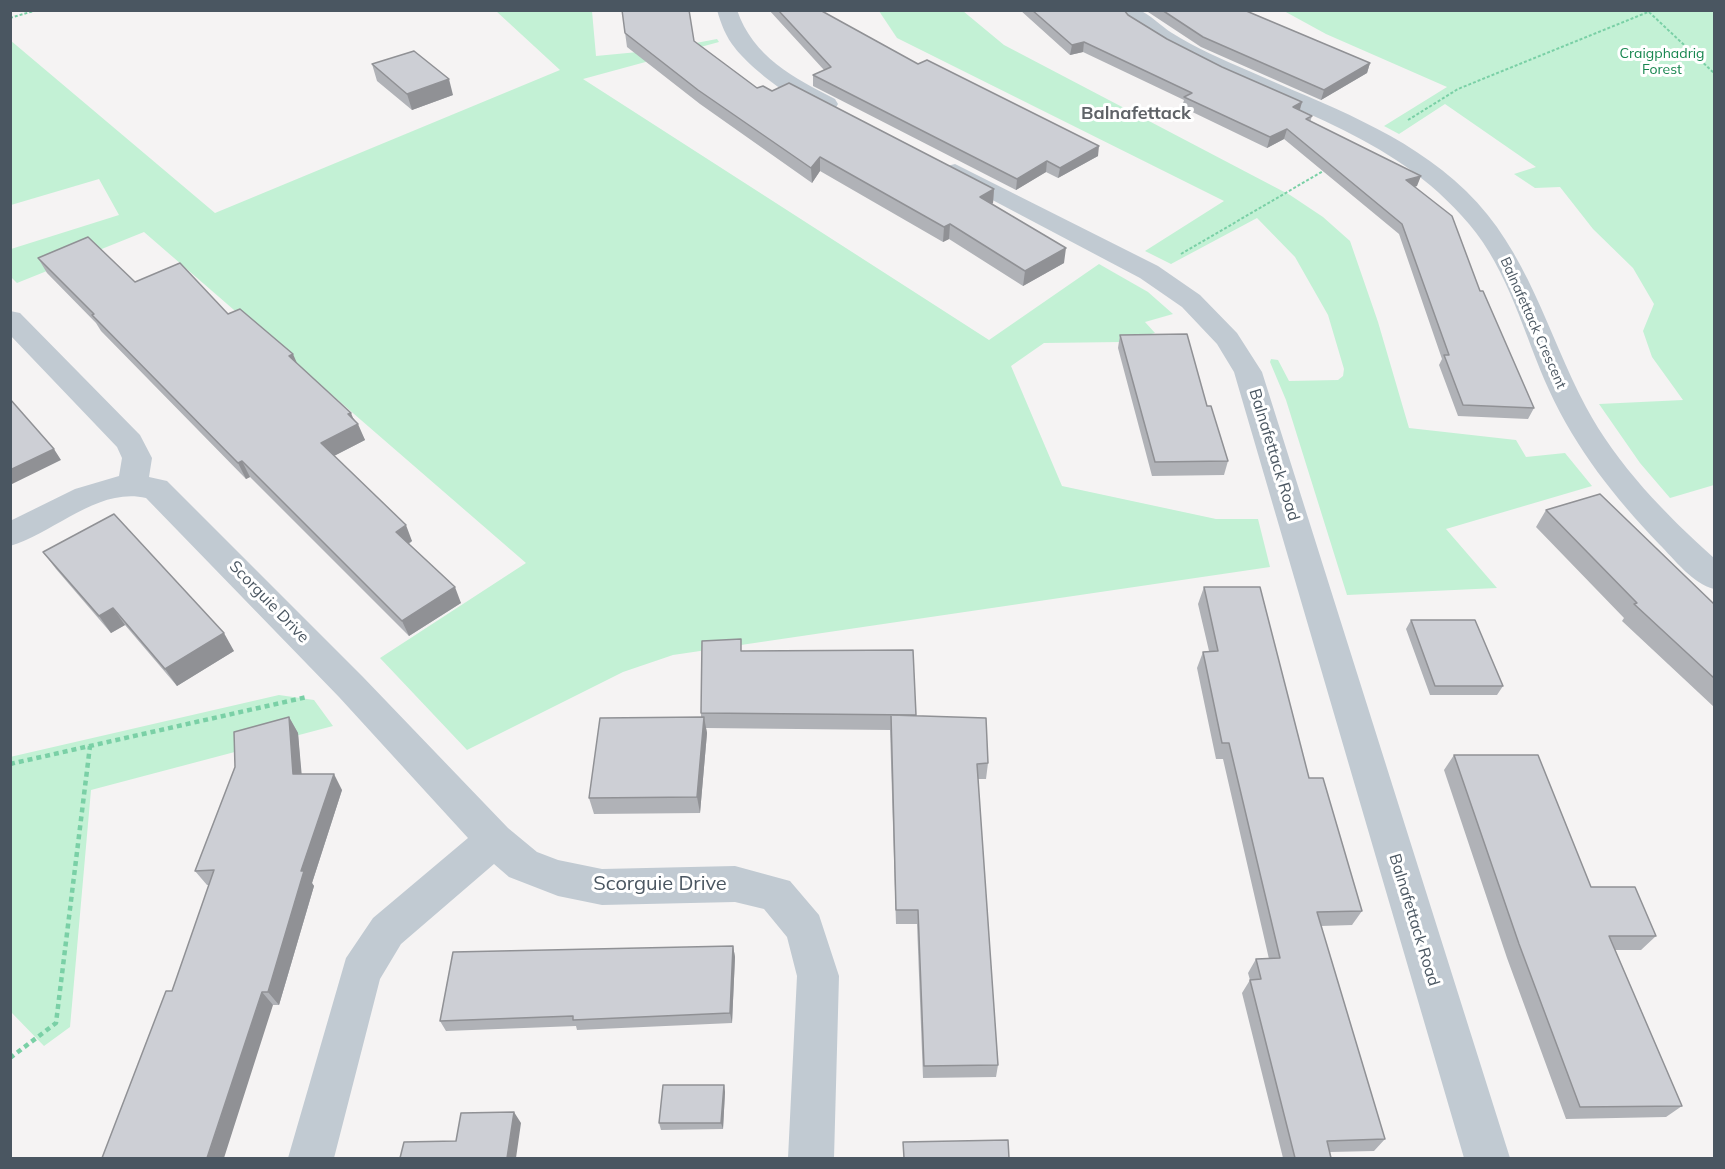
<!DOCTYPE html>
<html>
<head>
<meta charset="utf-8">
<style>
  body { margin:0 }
  #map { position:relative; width:1725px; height:1169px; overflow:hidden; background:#f5f3f3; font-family:Mulish,sans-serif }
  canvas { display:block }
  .frame { position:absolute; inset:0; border:12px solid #4a5661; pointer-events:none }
</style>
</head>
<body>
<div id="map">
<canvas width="1725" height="1169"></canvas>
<div class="frame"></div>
</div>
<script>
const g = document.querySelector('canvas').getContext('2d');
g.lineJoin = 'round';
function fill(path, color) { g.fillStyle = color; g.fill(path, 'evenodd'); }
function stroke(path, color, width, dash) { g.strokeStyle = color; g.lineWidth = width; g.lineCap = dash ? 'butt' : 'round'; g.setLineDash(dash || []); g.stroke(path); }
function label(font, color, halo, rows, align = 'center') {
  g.font = font + ' Mulish,sans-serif'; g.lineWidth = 6; g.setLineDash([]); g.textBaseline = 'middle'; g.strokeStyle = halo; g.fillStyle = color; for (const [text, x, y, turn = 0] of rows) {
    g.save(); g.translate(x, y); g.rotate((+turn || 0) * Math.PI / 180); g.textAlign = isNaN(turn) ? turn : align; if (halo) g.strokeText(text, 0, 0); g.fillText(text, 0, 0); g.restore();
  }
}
fill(new Path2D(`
  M496 11H592L596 56 659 50 717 39 719 42 583 79 989 340 1099 264 1148 292 1173 314 1145 322 1155 333 1121 342 1044 343 1011 366 1062 486 1216 519H1258L1270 567 673 655 623 672 467 750 380 658 526 563 144 232 17 283 11 277V249L119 215 99 179 11 205 10 40 215 213 560 70Z
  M879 11H963L1004 45 1290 195 1323 217 1350 241 1378 322 1409 428 1516 440 1526 457 1565 453 1592 486 1446 529 1497 588 1347 595 1286 400 1270 362 1271 359 1278 360 1289 381 1338 380 1343 376 1344 369 1328 315 1295 257 1257 218 1171 264 1145 251 1224 201 897 38Z
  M1284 11H1714V485L1670 498 1640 463 1599 404 1683 400 1652 357 1643 331 1654 304 1633 268 1593 229 1560 187 1535 188 1514 174 1536 167 1445 104 1399 134 1384 126 1447 87 1326 34Z
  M279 695 314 700 333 726 91 790 70 1027 44 1046 11 1012 10 757Z`), '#c3f1d5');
stroke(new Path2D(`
  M1649 12 1714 73
  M10 18 37 10
  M1408 120 1458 89 1653 10
  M1181 254 1325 170`), '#7ad0a6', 2, [3, 2]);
stroke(new Path2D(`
  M10 764 307 697
  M10 1058 56 1023 90 746`), '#7ad0a6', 4.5, [5, 4]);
fill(new Path2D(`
  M717 10H737C753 57 794 78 835 99L838 104 835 109C808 115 751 69 735 48 726 37 721 24 717 10Z
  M1115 10C1122 10 1131 9 1138 10 1149 13 1162 27 1172 33 1196 48 1223 60 1249 71 1325 105 1405 132 1466 191 1528 251 1547 333 1586 407 1617 465 1666 515 1714 558V589C1693 584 1675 560 1659 544 1615 498 1576 449 1549 390 1524 335 1509 271 1469 224 1392 132 1283 110 1183 56 1164 45 1127 28 1115 10Z
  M955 164 1158 266 1200 295 1237 333 1262 372 1510 1158H1464L1234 372 1217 344 1182 307 1140 278 947 176 943 171 947 166Z
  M10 311 20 313 140 435 152 458 149 477 167 481 363 677 508 828 537 852 558 860 602 869 735 866 790 881 819 915 839 976 834 1158H788L797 976 787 937 764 909 735 902 602 905 558 896 509 877 494 864 401 944 380 979 334 1158H288L346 958 373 918 468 838 339 697 146 498C97 487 55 533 10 546V521L75 489 119 476 122 458 117 447 10 335Z`), '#c1cad2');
fill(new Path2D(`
  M622 10 694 41 757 88 772 91 994 189 993 203 992 204 1064 263 1023 286 949 239 943 242 820 171 812 183 700 104 627 47Z
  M769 10H820L918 64 1098 156 1058 178 1046 172 1016 190 813 86V75L824 70Z
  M1020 10H1124L1128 15 1167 39 1222 67 1302 102 1300 110 1312 116 1310 122 1417 186 1414 187 1480 291 1534 408 1528 419 1458 416 1439 365 1442 359 1399 234 1284 139 1267 148 1182 107 1184 100 1083 52 1070 55Z
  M1145 10H1244L1370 63 1367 73 1321 100 1201 47Z
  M372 64 453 95 412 110 377 81Z
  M38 258 135 282 228 314 297 364 354 419 365 440 334 456 412 541 409 544 461 603 409 636 250 477 246 479 101 331 96 323 47 273Z
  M1120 335 1207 406 1228 461 1224 475 1152 476 1118 348Z
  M1546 510 1714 604V707L1622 621 1624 618 1536 527Z
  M43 552 234 651 177 686 125 625 111 633 56 569Z
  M1204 587 1309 778 1362 911 1352 925 1321 926 1385 1139 1374 1151 1330 1152 1331 1158H1283L1242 993 1250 980 1248 973 1256 959H1269L1223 759H1216L1197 668 1203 652 1209 651 1198 604Z
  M1411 620 1503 686 1497 695H1430L1406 629Z
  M742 651 916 716 988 763 986 779H978L998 1065 996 1077 923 1078 917 924H896L890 730 706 728 707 733 700 813 594 814 589 798 701 717V713Z
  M289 717 298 733 301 774 342 790 312 883 314 886 279 1005H273L172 991 209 885H207L195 871Z
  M1454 755 1591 887 1656 936 1641 950H1615L1682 1106 1666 1117 1566 1119 1507 958 1444 770Z
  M733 946 735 957 732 1023 577 1030 576 1026 446 1031 440 1021Z
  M724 1085 725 1092 723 1129 661 1130 659 1123Z`), '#b0b2b7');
fill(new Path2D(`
  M1084 42 1083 52 1070 55 1072 45Z
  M1370 63 1367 73 1321 100 1324 90Z
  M449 79 453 95 412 110 407 94Z
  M1302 102 1299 112 1293 107Z
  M1287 129 1284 139 1267 148 1270 137Z
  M1099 146 1098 156 1058 178 1060 168Z
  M820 157V171L812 183 811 168Z
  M1047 161 1046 172 1016 190 1017 179Z
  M1421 176 1417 186 1402 191 1406 180Z
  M994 189 993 203 979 212 980 197Z
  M950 224 949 239 943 242 944 227Z
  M1066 248 1064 263 1023 286 1025 271Z
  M293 354 300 370 289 356Z
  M351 413 356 425 358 424 365 440 328 459 321 443 348 414Z
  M54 449 61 460 10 485V470Z
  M242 461 250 477 246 479 238 463Z
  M406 525 412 541 402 547 396 532Z
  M455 587 461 603 409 636 402 621Z
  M113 608 125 625 111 633 99 616Z
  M224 633 234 651 177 686 165 669Z
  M289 717 298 733 303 789 293 774Z
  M704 717 707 733 700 813 697 797Z
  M334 774 342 790 312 883 314 886 279 1005 268 992 301 871Z
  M733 946 735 957 732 1023 730 1013Z
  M262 992 273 1005 224 1158H207Z
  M724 1085 725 1092 723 1129 721 1123Z
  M514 1112 521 1123 516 1158H507Z`), '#909195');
const building = new Path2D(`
  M622 10H689L694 41 757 88 763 86 772 91 789 83 994 189 980 197 1066 248 1025 271 950 224 944 227 820 157 811 168 698 90 625 33Z
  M778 10H820L918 64 927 60 1099 146 1060 168 1047 161 1017 179 813 75 831 67Z
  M1032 10H1124L1128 15 1167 39 1222 67 1302 102 1293 107 1312 116 1306 119 1421 176 1406 180 1452 216 1480 291H1483L1534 408 1463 405 1444 355H1449L1402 224 1287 129 1270 137 1184 97 1192 93 1084 42 1072 45Z
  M1162 10H1244L1370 63 1324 90 1203 37Z
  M414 51 449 79 407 94 372 64Z
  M88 237 135 282 180 263 228 314 240 309 293 354 289 356 351 413 348 414 358 424 321 443 406 525 396 532 455 587 402 621 242 461 238 463 92 315 94 314 38 258Z
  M1187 334 1207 406H1211L1228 461 1155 462 1120 335Z
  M10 399 54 449 10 470Z
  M1600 494 1714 604V678L1634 604 1637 603 1546 510Z
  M114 514 224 633 165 669 113 608 99 616 43 552Z
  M1204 587H1260L1309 778H1323L1362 911 1317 912 1385 1139 1327 1141 1331 1158H1295L1250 980 1261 979 1256 959 1280 958 1229 743H1222L1203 652 1218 651Z
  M1411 620H1475L1503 686H1435Z
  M741 639V651L913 650 916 715 701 713 702 641Z
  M891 715 986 718 988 763 977 764 998 1065 924 1066 918 910H896Z
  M289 717 293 774H334L301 871H304L268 992H262L207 1158H102L166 991H172L214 870 195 871 235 767 234 732Z
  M704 717 697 797 589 798 600 718Z
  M1454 755H1538L1591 887H1635L1656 936H1609L1682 1106 1580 1107 1519 944Z
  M733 946 730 1013 573 1020V1016L440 1021 453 952Z
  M663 1085H724L721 1123H659Z
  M514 1112 507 1158H400L404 1142 456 1141 461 1113Z
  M1008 1140 1009 1158H904L903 1142Z`);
fill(building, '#cdcfd5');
stroke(building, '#909195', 1.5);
label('14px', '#17864f', '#fff', [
  ["Craigphadrig",1662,54],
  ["Forest",1662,70]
]);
label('14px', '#4a5661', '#fff', [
  ["Balnafettack Crescent",1533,323,66]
]);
label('16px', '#4a5661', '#fff', [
  ["Balnafettack Road",1274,455,73],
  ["Scorguie Drive",269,602,46],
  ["Balnafettack Road",1414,920,73]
]);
label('bold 18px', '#5f6368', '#fff', [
  ["Balnafettack",1136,114]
]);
label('20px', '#4a5661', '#fff', [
  ["Scorguie Drive",660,884]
]);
</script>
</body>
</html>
